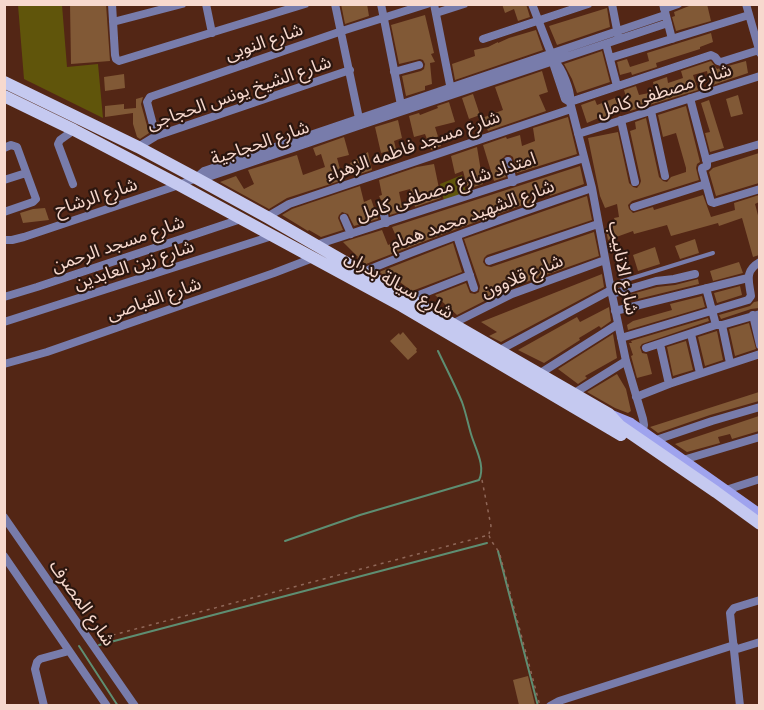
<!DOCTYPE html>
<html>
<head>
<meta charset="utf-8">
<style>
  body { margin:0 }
  #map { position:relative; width:764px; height:710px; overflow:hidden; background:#532615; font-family:"Public Sans",sans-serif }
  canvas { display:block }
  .frame { position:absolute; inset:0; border:6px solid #f7d9ce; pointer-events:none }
</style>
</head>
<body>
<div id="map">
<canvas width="764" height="710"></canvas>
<div class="frame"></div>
</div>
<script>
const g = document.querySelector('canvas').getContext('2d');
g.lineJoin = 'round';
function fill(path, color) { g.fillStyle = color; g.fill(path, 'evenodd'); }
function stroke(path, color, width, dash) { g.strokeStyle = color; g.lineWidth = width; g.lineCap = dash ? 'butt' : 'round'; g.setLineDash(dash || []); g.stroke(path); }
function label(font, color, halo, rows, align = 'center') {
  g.font = font + ' "Public Sans","Noto Sans Arabic",sans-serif'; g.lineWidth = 4.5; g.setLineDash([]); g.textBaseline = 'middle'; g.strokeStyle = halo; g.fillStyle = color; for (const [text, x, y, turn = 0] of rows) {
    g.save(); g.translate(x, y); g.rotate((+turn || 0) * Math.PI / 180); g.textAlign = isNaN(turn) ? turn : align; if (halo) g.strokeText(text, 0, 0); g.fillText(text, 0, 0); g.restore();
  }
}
fill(new Path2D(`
  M18 5H62L67 67 98 64 103 118 24 79Z
  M462 175 466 193 444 201 440 184Z`), '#60550b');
stroke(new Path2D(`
  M285 541 360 515 479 480C486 466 475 448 471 434 468 424 466 413 462 402 455 385 446 368 438 351
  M498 551 538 706
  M99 645 487 543
  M79 646 118 706`), '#5e8e72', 2);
fill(new Path2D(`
  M70 4H106L110 61 71 64Z
  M341 4H367L369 16 345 24Z
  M502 4H526L530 17 518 21 514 9 505 13Z
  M694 4H707L711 21 676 31 672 17 675 16 674 12Z
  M607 8 610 27 557 45 549 26Z
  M425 15 434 53 431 54 435 62 430 63 432 84 425 86V90L406 96 402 76 421 71 424 69 425 64 423 60 420 59 399 64 391 25Z
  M536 30 543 50 455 80 452 64 475 56 474 50 488 47 498 42V43L509 38Z
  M711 33 713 42 700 47V49L656 63 657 67 632 75 631 72 620 75 617 62 627 59 630 67 649 61 647 53Z
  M602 51 610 82 577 93 572 79 564 64Z
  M711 61 717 69 746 61 748 73 710 86 707 71 693 75 698 90 630 111 624 90 636 86 639 95 649 93 655 91 653 82 667 77 668 83 683 78 681 71Z
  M542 71 548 92 539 95 546 111 488 131 482 118 503 110 495 87Z
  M124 74 125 88 105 91 104 77Z
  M473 94 480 115 469 119 462 98Z
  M738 95 743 114 731 117 726 99Z
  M143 97 141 104 149 133 140 139 137 137 133 124V113L105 117V106L124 104V109L136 108V99Z
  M615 98 621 112 604 118 603 116 587 123 581 105 595 100 597 105Z
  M709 100 724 148 710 152 705 133 710 132 701 103Z
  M449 102 455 122 435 127 441 146 431 150 425 134 414 137 409 116 419 113 420 115 438 108 437 106Z
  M686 106 700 162 697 164 696 168 699 180 632 201 628 205 629 209 633 213 653 207 654 210 703 195 711 217 735 210 734 203 759 195V202L755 204 759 219V255L753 257 742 218 719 226 718 223 671 236 667 225 634 234 633 231 608 240 606 230 608 226 616 224 614 218 619 217 617 204 605 208 600 196 588 138 618 132 629 183 633 187 637 188 640 184 641 181 630 131 636 129 635 122 646 118 659 177 663 181 667 182 671 177 686 172V168L676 133 663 137 658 115Z
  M568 117 577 154 517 173 513 157 510 155H506L502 159V162L506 177 494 181 483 145 506 137 507 139 520 135 522 146 535 141 533 128Z
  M398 120 402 138 394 141 396 149 381 153 375 127Z
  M344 137 349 155 337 158 343 180 287 198 269 209 220 182 236 176 244 189 254 184 248 170 297 155 303 175 325 167 321 154 316 156 313 148Z
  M477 147 483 184 468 189 463 171 455 174 451 156Z
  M368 152 372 170 354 176 350 163Z
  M759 153V183L716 196 709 172 713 168Z
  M434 164 441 198 415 207 410 189 399 192 403 211 390 215 387 202 381 200 379 196 382 195 379 180 417 167Z
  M580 166 584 184 550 196 547 189 529 195 531 202 446 233 366 264 357 258 358 257 343 242 382 230 388 245 398 241 392 227Z
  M360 186 364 202 371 199 378 219 354 226 348 214 342 212 339 215 338 218 343 230 321 237 309 230 308 231 282 215 292 209Z
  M587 196 592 220 487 255 484 258 483 262 486 266 491 267 594 232 599 256 515 286 514 282 498 284 502 292 457 315 435 295 466 283 470 293 475 294 479 292 480 286 464 239Z
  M45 208 49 220 23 223 20 213 33 209Z
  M695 239 699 253 680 259 675 246Z
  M453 243 462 272 412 291 397 280 394 281 379 272Z
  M655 247 660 264 638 271 633 255Z
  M739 262 743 273 713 281 710 271Z
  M602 274 604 287 501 342 489 336 497 332 481 322Z
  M698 279 699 284 630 301 628 295 657 287 675 285Z
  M740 286 742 295 717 303 714 293Z
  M702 296 705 307 628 330 627 325 633 321 672 310 670 304Z
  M759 301V308L751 309 721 319 719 315 750 306 754 302Z
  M609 307 611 321 601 328 599 326 579 338 580 340 544 363 518 350 577 317 580 322Z
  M708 318 709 321 642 344 640 347 642 353 647 354 652 374 637 378 631 356 633 355 629 343H632L631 341Z
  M749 323 756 349 735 356 729 329Z
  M717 331 723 360 705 366 698 337Z
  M403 332 417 349 416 350 417 352 408 360 390 341 399 333 400 335Z
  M613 334 617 358 585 376 587 378 578 384 558 369Z
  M686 341 693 370 673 376 667 347Z
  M617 374 626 389 631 411 628 413 615 408 587 392Z
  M759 392V401L710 415 658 433 650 427Z
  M759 416V431L732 439 730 434 718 437 720 443 687 452 675 444Z
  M528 676 535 705H519L513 680Z`), '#815936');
stroke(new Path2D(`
  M482 480 491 526 489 534
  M98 639 489 535C491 543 497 547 500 555L540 706`), '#8f6758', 1.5, [3, 4.5]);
stroke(new Path2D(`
  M610 285 713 253`), '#787cab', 4);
stroke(new Path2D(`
  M112 4 115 55 116 59 119 61 305 4
  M206 4 212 33
  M335 4 360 123
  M381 4 401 105
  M434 4 451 90
  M532 4 554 61V66L565 99 570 102
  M612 4 618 35
  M663 4 672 39
  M746 4 760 53
  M664 9 678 4
  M436 13 464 4
  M113 22 182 4
  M483 39 588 4
  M606 44 617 86
  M610 58 749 15
  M554 61C562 67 572 93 570 102L592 188 610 285 626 361 643 419 644 425 642 433
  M394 72 419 65
  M690 98 707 163V166L702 168V170L711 202 714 203 760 189
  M570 102 711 55 715 57 718 61 721 62 759 50
  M651 111 665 176
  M621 120 635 182
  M578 134 760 76
  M156 136 147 102 150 97 342 31 427 4
  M138 147 156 136 350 70
  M4 148 11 145 17 147 36 199 33 202 4 212
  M706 160 760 144
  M508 161 513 182
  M198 178 208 177 361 125 668 23
  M4 180 26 173
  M73 184 58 144 60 140 74 130
  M382 206 386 223
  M634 207 706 184
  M267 217 289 204 571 109
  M344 218 351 234
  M457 236 474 288
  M4 240H12L24 237 179 185 196 178 204 171 665 15
  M316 245 584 158
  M489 261 598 224
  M363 272C438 241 515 214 592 188
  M706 288 716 325
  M612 294 656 281 674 279 695 274
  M4 297 37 287 241 219
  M409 299 470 275
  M615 311 748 278
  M753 315 760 345
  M4 322 272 236
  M452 324 512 294 605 260
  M722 325 730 363
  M691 334 700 373
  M621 338 748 300 751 296C749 281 744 271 760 262
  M660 344 669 384
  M646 348 716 325H722L760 314
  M498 351 611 290
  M4 364 47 352 274 273 313 258
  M539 374 618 324
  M573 394 626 361
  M636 397 669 384 760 354
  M656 440 712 421 760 407
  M683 460 760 437
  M726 490 760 479
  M4 517 135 706
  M4 556 107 706
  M734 650 760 642
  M44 706 35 669 37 662 40 659 69 651
  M550 706 559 701 734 645
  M740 706 730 613 734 608 760 600`), '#787cab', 8);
stroke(new Path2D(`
  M609 414 631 423 760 514`), '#9fa3ee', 10);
stroke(new Path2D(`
  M4 82 138 147 196 178 267 217 609 414 620 426 716 492 760 524
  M4 96 74 130 179 185 402 306 621 435`), '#c5c9f0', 12);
label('18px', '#f7d9ce', '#2b160f', [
  ["شارع النوبى",264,42,-19],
  ["شارع مصطفى كامل",664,91,-18],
  ["شارع الشيخ يونس الحجاجى",239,93,-19],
  ["شارع الحجاجية",260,143,-19],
  ["شارع مسجد فاطمه الزهراء",413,146,-19],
  ["امتداد شارع مصطفى كامل",446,187,-18],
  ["شارع الرشاح",96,197,-18],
  ["شارع الشهيد محمد همام",472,215,-20],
  ["شارع مسجد الرحمن",118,244,-19],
  ["شارع زين العابدين",134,265,-18],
  ["شارع الانابيب",623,268,79],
  ["شارع قلاوون",522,276,-22],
  ["شارع سيالة بدران",399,285,29],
  ["شارع القباصى",154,299,-19],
  ["شارع المصرف",82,603,55]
]);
</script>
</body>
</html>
